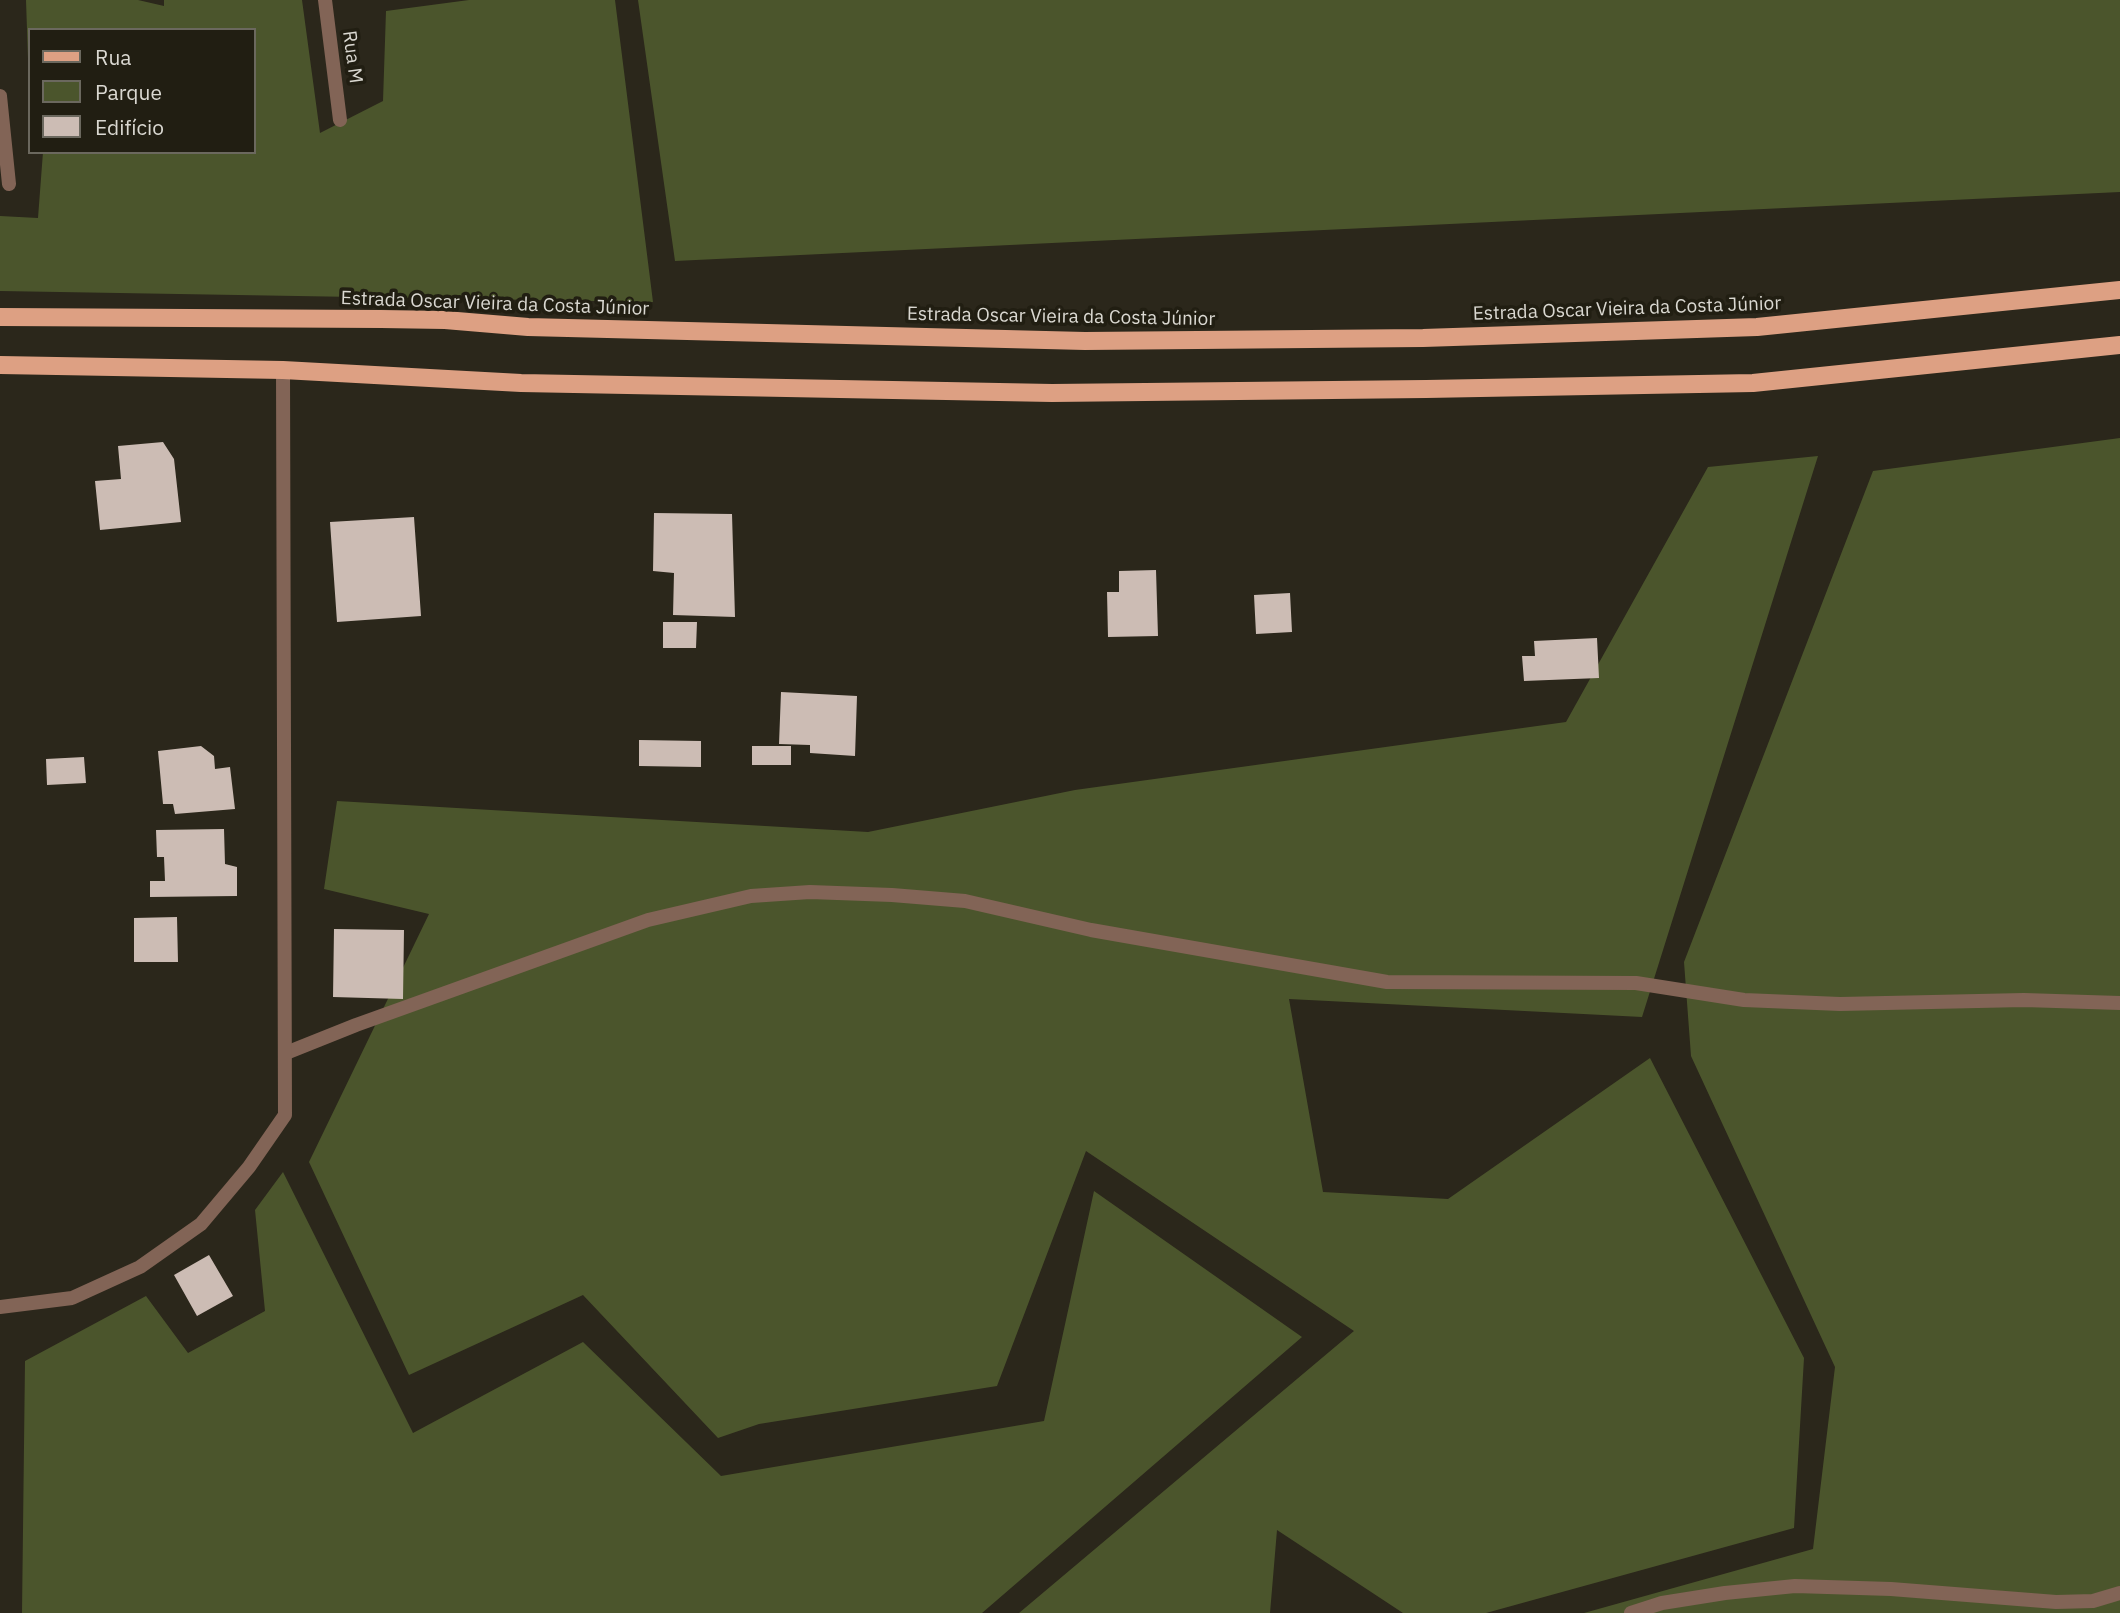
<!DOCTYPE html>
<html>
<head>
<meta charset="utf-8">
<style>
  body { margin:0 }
  #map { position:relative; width:2120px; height:1613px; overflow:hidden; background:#2b271b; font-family:"IBM Plex Sans",sans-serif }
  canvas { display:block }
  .legend { position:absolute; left:28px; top:28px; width:228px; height:126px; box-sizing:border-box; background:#211e12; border:2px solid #6b685e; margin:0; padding:9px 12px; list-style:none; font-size:21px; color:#dad8d1 }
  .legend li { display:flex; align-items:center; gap:14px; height:35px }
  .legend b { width:35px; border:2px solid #6b685e }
</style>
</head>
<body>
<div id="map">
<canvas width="2120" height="1613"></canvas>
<ul class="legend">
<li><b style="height:9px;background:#dda083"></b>Rua</li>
<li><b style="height:19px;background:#4b552c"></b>Parque</li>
<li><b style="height:19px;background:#ccbcb4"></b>Edifício</li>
</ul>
</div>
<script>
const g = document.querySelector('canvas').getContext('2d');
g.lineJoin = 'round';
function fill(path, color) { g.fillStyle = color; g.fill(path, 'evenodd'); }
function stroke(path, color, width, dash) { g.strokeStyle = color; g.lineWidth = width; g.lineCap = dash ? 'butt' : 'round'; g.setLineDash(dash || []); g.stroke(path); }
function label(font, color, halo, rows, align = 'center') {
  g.font = font + ' "IBM Plex Sans",sans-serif'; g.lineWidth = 7; g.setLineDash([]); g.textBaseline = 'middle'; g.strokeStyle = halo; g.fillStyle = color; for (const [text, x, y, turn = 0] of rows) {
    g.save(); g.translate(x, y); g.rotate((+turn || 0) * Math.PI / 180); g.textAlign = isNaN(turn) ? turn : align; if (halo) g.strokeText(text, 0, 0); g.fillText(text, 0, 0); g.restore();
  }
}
fill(new Path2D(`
  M26 0H138L164 6V0H302L320 133 383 101 386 11 469 0H615L653 302 0 291V216L38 218 43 152H254V30H30L28 59Z
  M638 0H2120V192L675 261Z
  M2120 438V1613H1584L1813 1549 1835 1367 1691 1056 1684 962 1873 471Z
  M1818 456 1642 1017 1289 999 1323 1192 1448 1199 1650 1058 1804 1358 1794 1528 1486 1613H1403L1277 1530 1270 1613H1019L1354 1331 1086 1151 997 1386 759 1424 718 1438 583 1295 409 1375 309 1162 429 914 324 889 337 801 868 832 1075 790 1566 722 1708 467Z
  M283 1172 413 1433 583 1342 721 1476 1044 1421 1094 1191 1302 1337 982 1613H22L25 1361 146 1296 188 1353 265 1311 255 1210Z`), '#4b552c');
fill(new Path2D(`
  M163 442 174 459 181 522 100 530 95 481 121 479 118 446Z
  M654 513 732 514 735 617 673 615 674 573 653 571Z
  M414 517 421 616 337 622 330 522Z
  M1156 570 1158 636 1108 637 1107 592H1119V571Z
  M1290 593 1292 632 1256 634 1254 595Z
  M663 622H697L696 648H663Z
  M1597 638 1599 678 1524 681 1522 656H1535L1534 641Z
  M781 692 857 696 855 756 810 753V745L779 744Z
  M639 740 701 741V767L639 766Z
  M201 746 214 756 215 769 230 767 235 809 175 814 173 804H163L158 751Z
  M752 746H791V765H752Z
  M84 757 86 783 47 785 46 759Z
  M224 829 225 864 237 867V896L150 897V881H165L164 857H157L156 830Z
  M177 917 178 962H134V918Z
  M334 929 404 930 403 999 333 997Z
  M209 1255 233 1296 197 1316 174 1275Z`), '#ccbcb4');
stroke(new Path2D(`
  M286 1053 356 1025 648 920 751 896 810 892 892 895 965 901 1091 930 1387 982 1636 983 1744 1000 1840 1004 2024 1000 2120 1003
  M1631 1613 1662 1603 1725 1593 1795 1586 1891 1589 2056 1602 2093 1601 2120 1593`), '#826456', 14);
stroke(new Path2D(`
  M325 0 340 120
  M0 96 9 184
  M0 1307 72 1298 140 1267 201 1224 249 1167 285 1115 283 370`), '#826456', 14);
stroke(new Path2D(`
  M0 317 381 319 445 320 528 327 1085 341 1423 338 1757 327 2120 290
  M0 365 283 370 521 383 1052 393 1426 389 1753 383 2120 345`), '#dda083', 18);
label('19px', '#dad8d1', '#211e12', [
  ["Rua M",352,57,82],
  ["Estrada Oscar Vieira da Costa Júnior",495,304,2],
  ["Estrada Oscar Vieira da Costa Júnior",1627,309,-2],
  ["Estrada Oscar Vieira da Costa Júnior",1061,317,1]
]);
</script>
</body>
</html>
